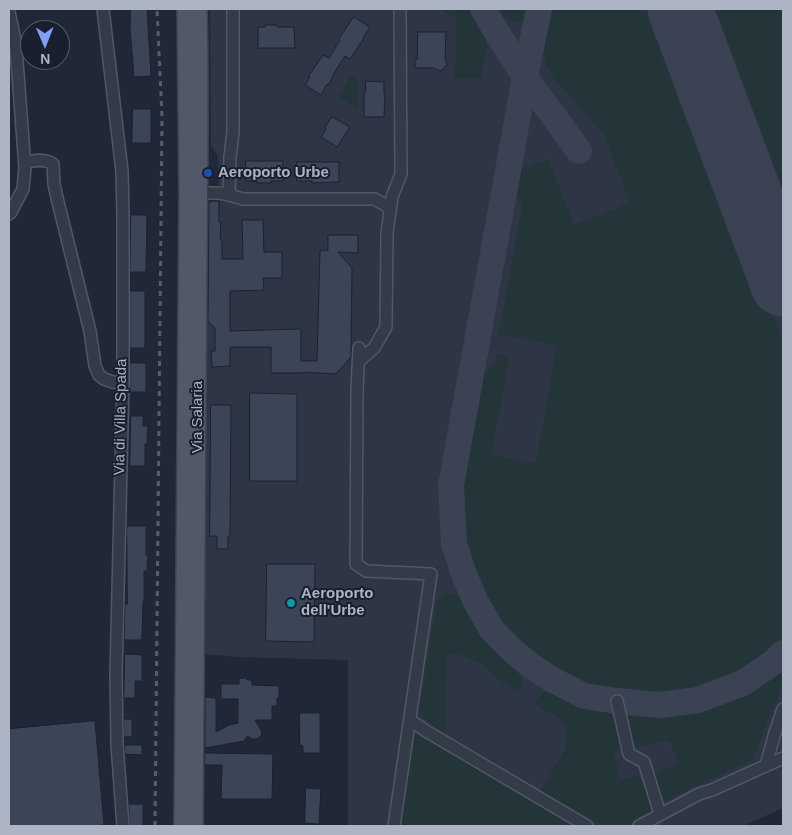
<!DOCTYPE html>
<html>
<head>
<meta charset="utf-8">
<style>
  body { margin:0 }
  #map { position:relative; width:792px; height:835px; overflow:hidden; background:#202837; font-family:Arial,sans-serif }
  canvas { display:block }
  .frame { position:absolute; inset:0; border:10px solid #adb4c4; pointer-events:none }
  .north { position:absolute; left:20px; top:20px; width:50px; height:50px; box-sizing:border-box; background:#191f2c; border:1px solid #545b69; border-radius:50%; rotate:179deg; font-size:14px; font-weight:700; line-height:20px; text-align:center; color:#adb4c4 }
  .north::after { content:''; display:block; margin:auto; width:18px; height:22px; background:#7fa2f8; clip-path:polygon(50% 0,100% 100%,50% 72%,0 100%) }
</style>
</head>
<body>
<div id="map">
<canvas width="792" height="835"></canvas>
<div class="frame"></div>
<div class="north">N</div>
</div>
<script>
const g = document.querySelector('canvas').getContext('2d');
g.lineJoin = 'round';
function fill(path, color) { g.fillStyle = color; g.fill(path, 'evenodd'); }
function stroke(path, color, width, dash) { g.strokeStyle = color; g.lineWidth = width; g.lineCap = dash ? 'butt' : 'round'; g.setLineDash(dash || []); g.stroke(path); }
function label(font, color, halo, rows, align = 'center') {
  g.font = font + ' Arial,sans-serif'; g.lineWidth = 4; g.setLineDash([]); g.textBaseline = 'middle'; g.strokeStyle = halo; g.fillStyle = color; for (const [text, x, y, turn = 0] of rows) {
    g.save(); g.translate(x, y); g.rotate((+turn || 0) * Math.PI / 180); g.textAlign = isNaN(turn) ? turn : align; if (halo) g.strokeText(text, 0, 0); g.fillText(text, 0, 0); g.restore();
  }
}
fill(new Path2D(`
  M210 9H783V808L743 826H348V660L239 657 202 654 207 207 212 201 219 199 218 156 211 146Z`), '#2e3544');
fill(new Path2D(`
  M439 9H468L485 39 487 46 481 79H455L457 19Z
  M498 9H530L522 21C508 22 505 20 498 9Z
  M548 9H657L783 341V641L763 662 733 679 700 691 681 696 652 697 616 693 586 686 559 673 534 657 516 641 494 616 482 592 466 551 462 516 463 478 481 376 495 364 496 355H503L509 360 491 455 536 463 557 345 500 335 497 330 501 325 522 206 514 189 521 169 548 159 574 225 630 203 605 136 556 81 547 67 542 47Z
  M706 9H783V211Z
  M350 77 355 78 357 81 358 109 338 97Z
  M445 593 455 594 464 599 495 645 520 668 523 685 518 692 495 677 482 664 459 654 447 655 445 733 430 723 419 712 437 600Z
  M783 667V684L752 760 666 800 661 799 657 791 653 778 658 771 677 765V759L670 742 665 741 631 748 625 721 630 713 661 714 690 712 718 704 754 688Z
  M552 690 577 701 609 712 617 723 621 748 614 752 620 780 639 776 647 791 652 811 626 826 608 825 590 821 541 790 565 750 566 728 560 718 534 704 542 693Z
  M415 731 576 826H400Z`), '#233539');
stroke(new Path2D(`
  M483 9 496 31 525 77 579 151
  M539 9 525 77 451 485 454 544 465 577 476 602 492 630 512 650 530 665 551 679 584 696 617 701 660 705 698 700 743 683 775 661 783 653`), '#3a4253', 26);
stroke(new Path2D(`
  M680 9 783 284`), '#3a4253', 65);
const building = new Path2D(`
  M131 9H147L151 76 134 77 130 28Z
  M354 17 370 27 363 38H364L350 59 345 56 333 75H334L328 85 327 84 321 95 305 85 310 77H308L323 55 329 58 340 40 339 39Z
  M265 25H277V27H294L295 48H258V27H265Z
  M418 32H446L445 59 447 64 444 69 440 71 434 68H415V59H417Z
  M366 81 384 82V94H385L384 117H364V92H365Z
  M133 109H151V143H132Z
  M332 117 350 127 337 147 321 137 326 129 325 128Z
  M246 161H283V181H271V183H257V181H246Z
  M297 162H339V182L312 183V181H297Z
  M212 201H219V222H221L220 240H222V259H243L242 220H263L264 252H282V278H263L264 290 230 291V331L301 329V361H317L320 251 328 250V235H358V253L338 252 352 268 351 350V357L336 374 304 372V373H271V347H230V366L212 367 211 351H215V328L208 321V315L209 203Z
  M131 215H147L146 272H130Z
  M130 291H145V348H130Z
  M130 363H146V392H130Z
  M250 393 297 394V481H250Z
  M211 405H231L230 536H228V549H217V536H210Z
  M131 416H143V426H148L147 444H145V466H130Z
  M127 526H146V555H148L147 571H144V601H143L142 640H124L125 604H127Z
  M267 564H315L314 642 266 641Z
  M125 654 142 655V681H135V698H124Z
  M247 678V680H252V685L279 686V698H277V706H272V720H255L262 732 261 736 257 739H253L247 736 244 741 205 748V697L216 698V732L229 725 238 723V699H221V684H239V679Z
  M300 713H320V753H303V746L300 745Z
  M124 719H132V737H124Z
  M95 721 104 825 89 826H9V729Z
  M125 745H142V755L125 754Z
  M205 753 273 754 272 799H221L222 765H205Z
  M306 788 321 789 319 824 305 823Z
  M129 804H143V826H130Z`);
fill(building, '#3c4557');
stroke(building, '#1b212e', 1);
const minor = new Path2D(`
  M103 9 122 171 123 215V383L116 675 117 744 123 826
  M233 9V132L230 157 229 195 243 199H375L390 208
  M9 12 15 40 17 61 25 168 23 189 11 212 9 214
  M25 162C34 161 45 158 53 164L54 184 57 198 90 331 95 366 99 375 104 379 113 382 123 383
  M194 193H219L229 195
  M359 348 357 390 356 564 366 571 431 574 394 826
  M359 361 374 348 386 327 387 233 392 197 401 174 400 9
  M617 701 629 754 644 762 660 814
  M410 720 426 731 587 826
  M766 765 774 736 783 709
  M639 826 699 794 712 790 783 758`);
const major = new Path2D(`
  M182 826 187 193 185 9
  M195 826 199 257C200 174 201 92 199 9`);
stroke(minor, '#515765', 14);
stroke(major, '#3d4351', 18);
stroke(minor, '#333a48', 11);
stroke(major, '#515868', 15);
stroke(new Path2D(`
  M155 826 162 117 157 9`), '#555d6f', 3, [5, 5]);
for (const [x, y, r, color] of [
  [208,173,5,"#1a4fb4"],
  [291,603,5,"#0f9aa8"]
]) { const dot = new Path2D(); dot.arc(x, y, r, 0, 2 * Math.PI); g.fillStyle = color; g.fill(dot); stroke(dot, '#191f2c', 2); }
label('bold 15px', '#adb4c4', '#191f2c', [
  ["Aeroporto Urbe",218,173],
  ["Aeroporto",301,594],
  ["dell'Urbe",301,611]
], 'left');
label('15px', '#adb4c4', '#191f2c', [
  ["Via di Villa Spada",121,417,-89],
  ["Via Salaria",198,417,-90]
]);
</script>
</body>
</html>
